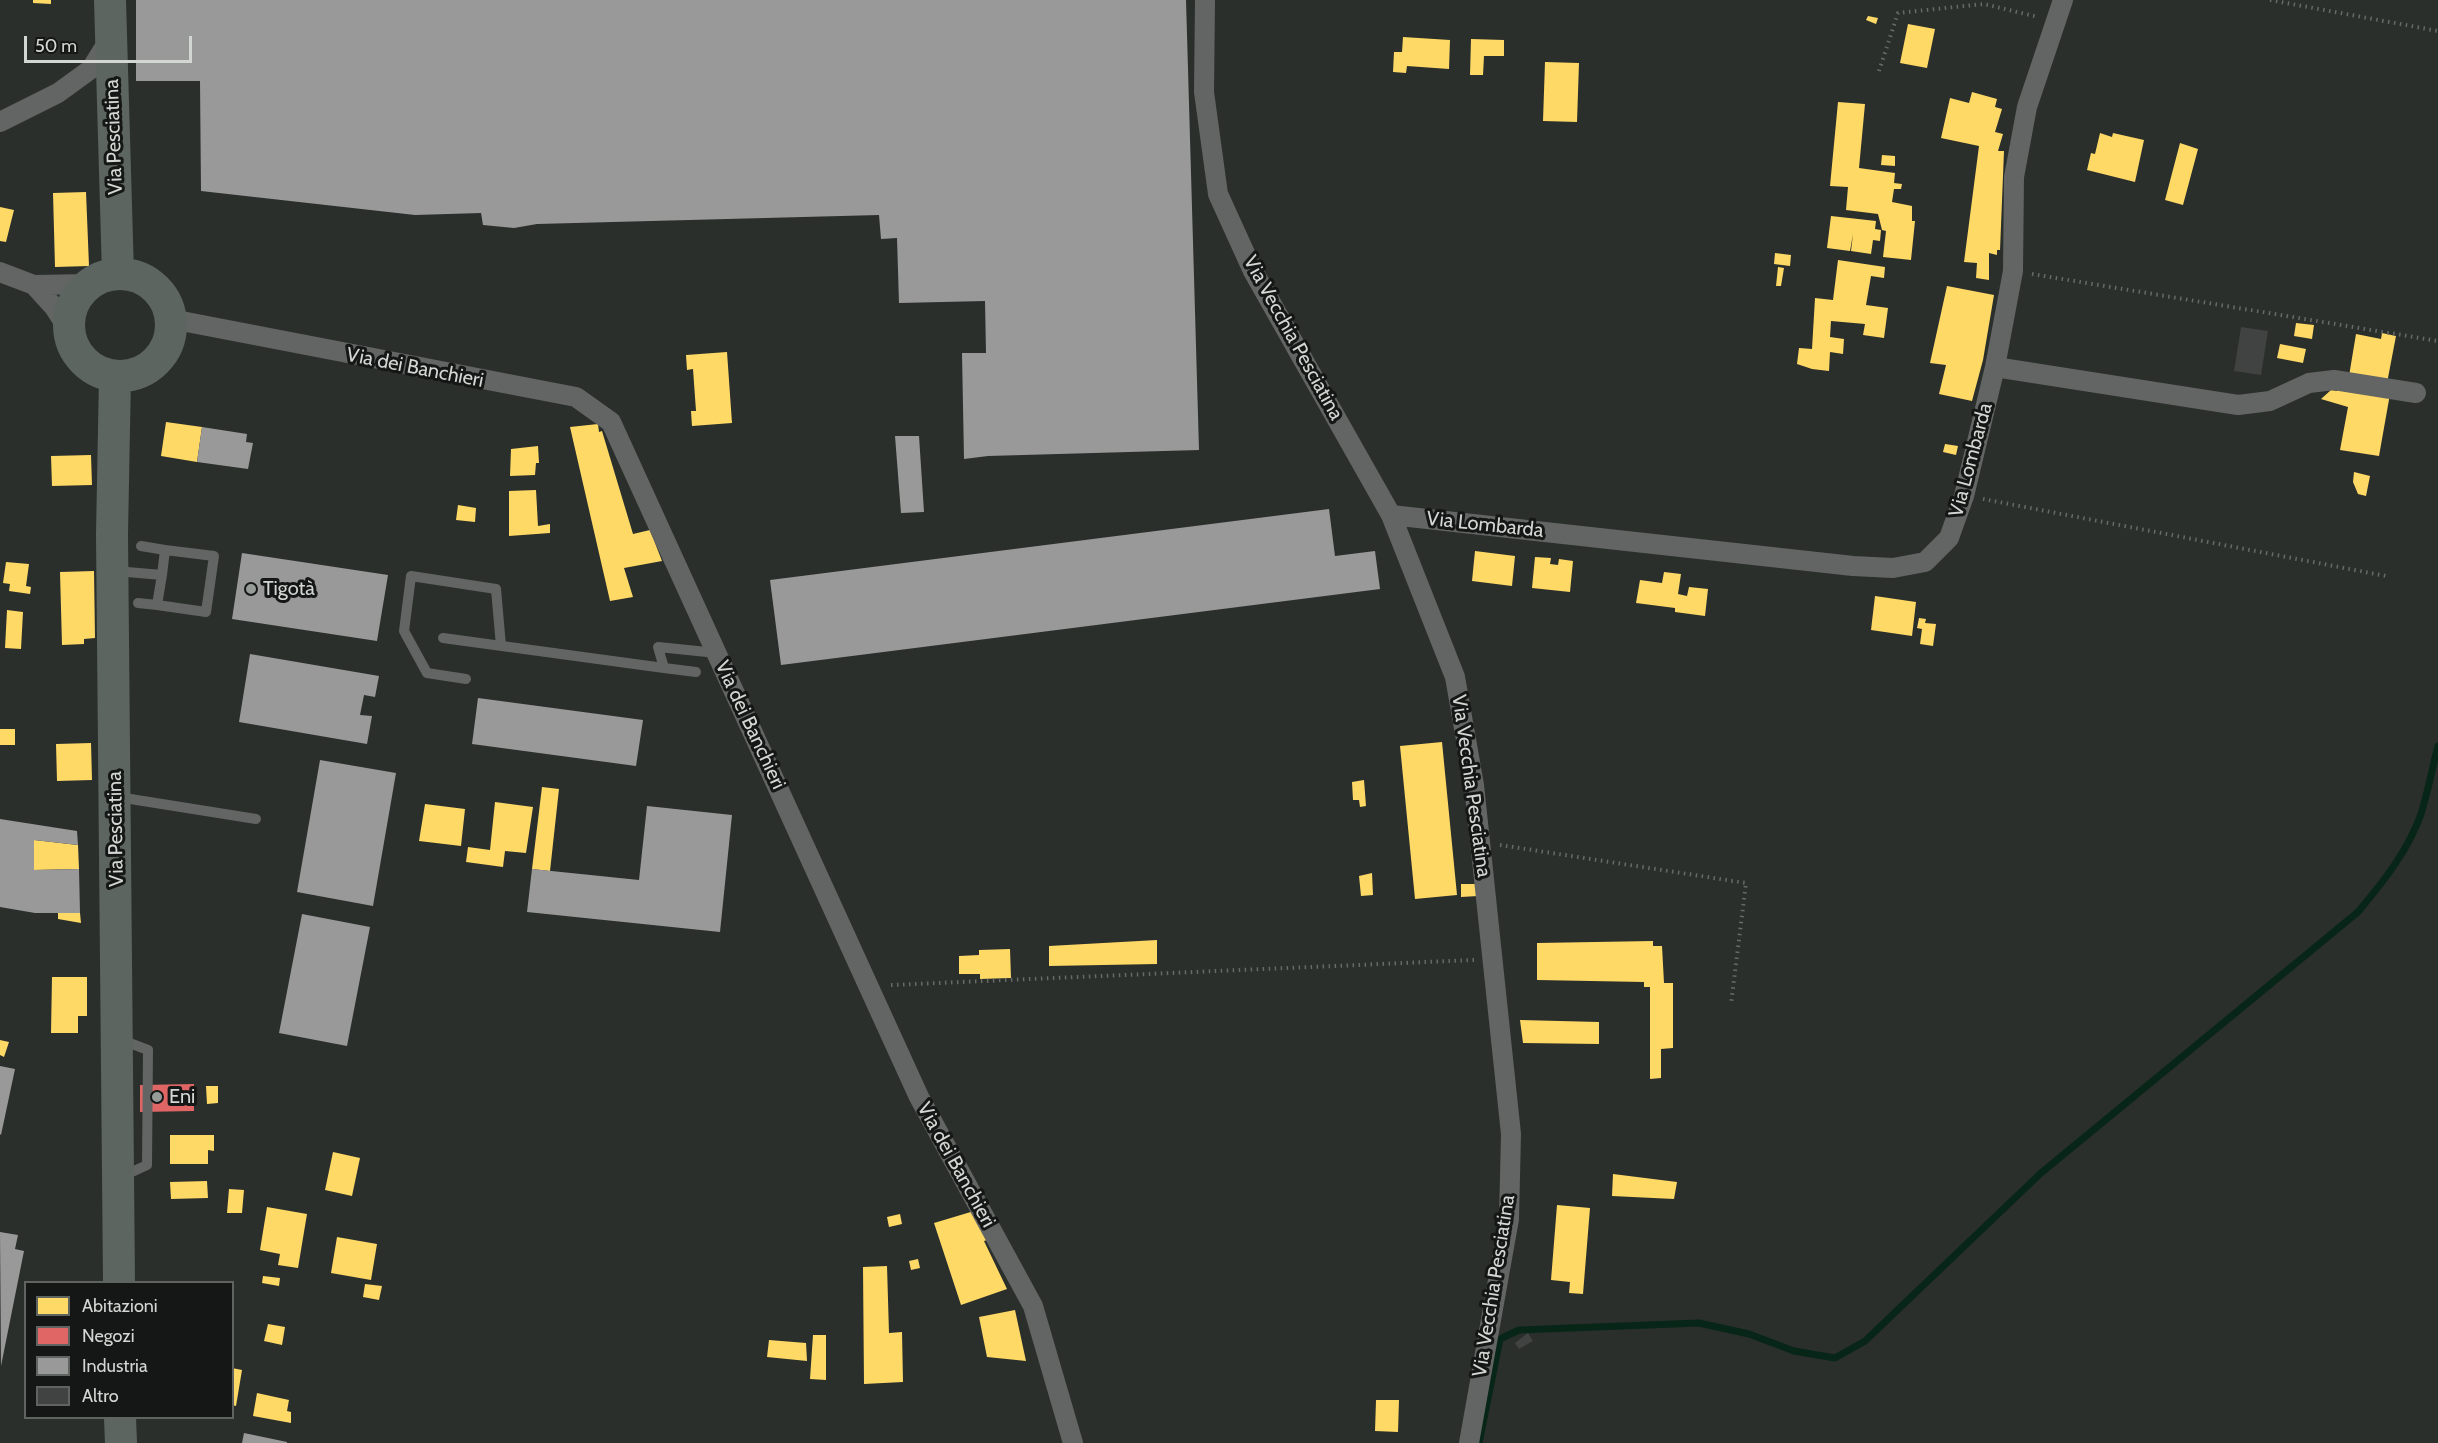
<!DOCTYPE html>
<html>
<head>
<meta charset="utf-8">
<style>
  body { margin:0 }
  #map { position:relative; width:2438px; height:1443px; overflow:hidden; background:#2a2f2c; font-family:Cabin,sans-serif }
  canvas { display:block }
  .legend { position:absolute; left:24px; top:1281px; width:210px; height:138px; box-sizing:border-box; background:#141715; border:2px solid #606461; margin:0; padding:8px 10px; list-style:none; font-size:18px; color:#d2d7d4 }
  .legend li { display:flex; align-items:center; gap:12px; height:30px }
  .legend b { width:30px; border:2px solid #606461 }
  .scale { position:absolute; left:24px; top:36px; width:168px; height:27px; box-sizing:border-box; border:3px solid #d2d7d4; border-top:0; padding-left:8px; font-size:18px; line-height:21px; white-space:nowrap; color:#d2d7d4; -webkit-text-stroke:4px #141715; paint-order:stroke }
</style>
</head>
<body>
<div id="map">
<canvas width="2438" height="1443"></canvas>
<ul class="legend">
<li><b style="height:16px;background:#ffd966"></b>Abitazioni</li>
<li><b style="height:16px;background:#e06666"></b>Negozi</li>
<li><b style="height:16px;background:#999"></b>Industria</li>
<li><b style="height:16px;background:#404341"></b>Altro</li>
</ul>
<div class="scale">50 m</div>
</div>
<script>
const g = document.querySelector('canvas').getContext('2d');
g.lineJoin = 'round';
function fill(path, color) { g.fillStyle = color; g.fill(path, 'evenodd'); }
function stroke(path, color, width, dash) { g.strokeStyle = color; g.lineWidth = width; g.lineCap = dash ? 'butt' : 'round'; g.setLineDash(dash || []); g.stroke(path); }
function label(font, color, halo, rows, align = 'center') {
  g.font = font + ' Cabin,sans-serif'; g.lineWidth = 6; g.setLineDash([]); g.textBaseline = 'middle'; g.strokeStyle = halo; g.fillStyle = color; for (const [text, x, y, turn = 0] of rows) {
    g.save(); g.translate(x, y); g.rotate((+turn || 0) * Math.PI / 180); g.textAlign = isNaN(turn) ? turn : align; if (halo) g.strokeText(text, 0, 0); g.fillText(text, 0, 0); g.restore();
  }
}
fill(new Path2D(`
  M33 0H51V4L33 3Z
  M1868 16 1878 18 1876 24 1866 20Z
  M1908 24 1935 29 1927 68 1900 63Z
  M1403 37 1450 40 1449 69 1407 66 1406 73 1393 72 1394 52H1402Z
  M1471 39 1504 40V56H1484L1483 75H1470Z
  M1545 62 1579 63 1577 122 1543 121Z
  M1972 92 1997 99 1995 107 2002 109 1995 132 2003 134 1998 151H2004L2000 250H1997V255L1989 253V280L1976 278 1977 263 1964 262 1979 146 1941 138 1950 98 1969 103Z
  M1838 102 1865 104 1859 168 1895 173 1894 183 1902 184 1901 189H1894L1892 202 1912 206V221H1915L1911 260 1883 257 1886 231 1882 230 1878 214 1846 210 1848 187 1830 186Z
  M2100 133 2112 137 2113 133 2144 140 2135 182 2087 170 2091 153 2095 154Z
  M2180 143 2198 149 2183 205 2165 200Z
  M1882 155 1895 156V166L1881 165Z
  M86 192 89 266 55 267 53 193Z
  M0 207 14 210 6 242 0 241Z
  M1831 216 1876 221 1875 229 1881 230 1880 241 1873 240 1871 254 1851 251 1853 234 1850 251 1827 248Z
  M1775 253 1791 255 1790 266 1774 264Z
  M1838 260 1885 267 1884 278 1871 276 1866 305 1888 308 1884 338 1863 335 1865 324 1831 321 1830 337 1844 339 1843 354 1830 352 1829 371 1812 369 1797 364 1799 348 1812 349 1815 298 1833 300Z
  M1778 267 1784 268 1781 286H1776Z
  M1947 286 1994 295 1983 360 1972 401 1939 394 1946 365 1930 363Z
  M2296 323 2314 325 2312 339 2294 336Z
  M2382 333 2396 336 2387 383 2349 376 2356 334 2381 339Z
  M2280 344 2306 349 2303 363 2277 358Z
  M727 352 732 423 692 426 691 411H696L693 369 687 370 686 355Z
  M2339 385 2390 394 2379 456 2340 450 2348 407 2321 399 2331 390 2337 391Z
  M166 422 202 427 197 462 161 456Z
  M598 424 599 432 602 431 633 534 650 530 662 561 624 568 633 597 610 601 570 427Z
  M1945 444 1958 446 1956 455 1943 452Z
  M538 446 539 463H536L535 475 510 476 511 449Z
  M91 455 92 485 52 486 51 456Z
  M2354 472 2370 476 2366 496 2358 494 2353 482Z
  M536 490 538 526 550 524V533L509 536V491Z
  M458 505 476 508 475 522 456 520Z
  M1475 551 1515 556 1512 586 1472 581Z
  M1535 557 1551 558 1550 564 1558 565 1559 559 1573 561 1570 592 1532 588Z
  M6 562 29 564 26 586 31 587 30 594 9 591 10 584 3 583Z
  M94 571 95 638 84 639V644L62 645 60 572Z
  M1664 572 1681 574 1678 594 1687 596 1689 587 1708 589 1705 616 1675 612V608L1636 603 1640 580 1662 583Z
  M1875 596 1916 602 1912 636 1871 630Z
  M7 610 23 612 21 649 5 648Z
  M1919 618 1926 619 1925 623 1936 624 1933 646 1920 644 1922 629 1917 628Z
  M0 729H15V745H0Z
  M1442 742 1457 895 1415 899 1400 746Z
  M91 743 92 780 57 781 56 744Z
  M1364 780 1366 806 1360 807 1359 800H1353L1352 782Z
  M542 787 559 789 550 871 532 869Z
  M495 802 533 807 526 853 505 851 503 867 466 862 468 847 490 850Z
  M425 804 465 809 461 846 419 841Z
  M34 840 78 845 79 869 34 870Z
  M1372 873 1373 895 1361 896 1359 876Z
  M1461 884H1477L1478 896 1461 897Z
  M58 913H80L81 923 58 919Z
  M1157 940V964L1049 966V946Z
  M1653 941V946H1662L1664 983H1673V1048L1661 1049V1078L1650 1079V987H1644V982L1537 980V943Z
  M1010 949 1011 978 980 979V974H959V956L979 955V950Z
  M52 977H87V1016H78V1033H51Z
  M1520 1020 1599 1022V1044L1523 1043Z
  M0 1040 9 1042 4 1057 0 1055Z
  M206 1086H218V1103L207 1104Z
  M170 1135H214V1151L208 1150V1164H170Z
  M333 1152 360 1158 352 1196 325 1190Z
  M1613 1174 1677 1182 1674 1199 1612 1196Z
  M207 1181 208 1198 171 1199 170 1182Z
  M229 1189 244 1190 242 1213H227Z
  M1557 1205 1590 1208 1583 1294 1569 1293 1570 1282 1551 1280Z
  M267 1207 307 1214 298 1268 278 1265 280 1254 260 1250Z
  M974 1211 987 1240 984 1241 1007 1289 961 1305 934 1223Z
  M900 1214 902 1224 889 1227 887 1217Z
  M337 1237 377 1244 371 1280 331 1273Z
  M918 1259 920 1268 911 1270 909 1261Z
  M887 1266 889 1333 902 1332 903 1382 864 1384 863 1267Z
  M263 1276 280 1278 279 1286 262 1283Z
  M365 1284 382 1286 379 1300 363 1297Z
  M1015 1310 1026 1361 987 1357 979 1317Z
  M268 1324 285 1327 282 1345 264 1341Z
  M813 1335H826V1380L810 1379Z
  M769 1340 806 1343 807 1361 767 1357Z
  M232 1368 242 1370 236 1406 232 1405Z
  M257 1393 289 1400 287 1411 291 1412V1423L253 1416Z
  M1376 1400H1399L1398 1432 1375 1431Z`), '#ffd966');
fill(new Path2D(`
  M194 1084V1111L140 1112V1085Z`), '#e06666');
fill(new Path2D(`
  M136 0H1186L1199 450 988 456 964 459 962 353H986L985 301 899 303 897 238 881 239 879 215 537 224 514 228 483 225 481 213 415 215 201 191 200 81H136Z
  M202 427 247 434 246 442 253 443 248 469 197 462Z
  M895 436H919L924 512 901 513Z
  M1329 509 1335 556 1375 551 1380 589 781 665 770 580Z
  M242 553 388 575 377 641 232 619Z
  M250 654 379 676 375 697 364 695 360 715 372 716 367 744 239 722Z
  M478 698 643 720 636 766 472 744Z
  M320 760 396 773 373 906 297 892Z
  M647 806 732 815 720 932 527 912 532 869 639 880Z
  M0 819 77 831 78 845 34 840V870L79 869 80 913H35L0 907Z
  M302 914 370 927 347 1046 279 1033Z
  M0 1066 15 1069 1 1135 0 1134Z
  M0 1232 18 1235 15 1249 24 1251 1 1366Z
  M244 1433 287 1442V1443H242Z`), '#999');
stroke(new Path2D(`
  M1479 1443 1500 1339 1519 1330 1699 1323 1749 1334 1794 1351 1835 1358 1865 1341 2041 1173 2358 912C2383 882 2408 851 2421 814 2428 792 2432 769 2438 746`), '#072617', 7);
fill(new Path2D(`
  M2241 327 2268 331 2261 375 2234 371Z
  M1528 1333 1533 1341 1519 1349 1515 1343Z`), '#404341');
stroke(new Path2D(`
  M2270 0 2438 31
  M1879 71 1898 13 1984 4 2038 17
  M2032 274 2438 341
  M1983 499 2386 576
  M1500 845 1746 883 1731 1004
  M891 985 1474 960`), '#666a68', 4, [1.5, 4.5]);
stroke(new Path2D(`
  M141 546 165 550
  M115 571 162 575 157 605 206 612 214 556 165 550 162 575
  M138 603 157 605
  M443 638 664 668
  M696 672 664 668 658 647 717 653
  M466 679 427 673 404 631 411 576 496 589 501 646
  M118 797 256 819
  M119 1039 148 1050 147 1165 121 1177`), '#626563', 10);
stroke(new Path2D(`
  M1205 0 1204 92 1218 194 1253 271 1391 515 1455 677 1474 785 1511 1134 1509 1219 1469 1443
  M0 122 58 93 91 69 109 40
  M0 272 34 285 89 284
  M34 285 54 307 69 330
  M171 319 576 397 611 422 919 1097 1033 1306 1073 1443
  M1995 367 2238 405 2270 401 2309 383 2334 380 2416 393
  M1391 515 1853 566 1893 568 1925 562 1949 538 1964 496 1995 367 2013 271 2014 177 2027 107 2063 0`), '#626563', 20);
stroke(new Path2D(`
  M110 0 118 274
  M69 325a51 51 0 1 1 102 0a51 51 0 1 1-102 0Z
  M115 376 112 534 119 1282
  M120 1418 121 1443`), '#5d6561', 32);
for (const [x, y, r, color] of [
  [251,589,6,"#979c99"],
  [157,1097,6,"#979c99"]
]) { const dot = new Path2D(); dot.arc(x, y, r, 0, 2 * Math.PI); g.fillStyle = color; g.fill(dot); stroke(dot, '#141715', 2); }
label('20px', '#d2d7d4', '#141715', [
  ["Via Pesciatina",114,137,-92],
  ["Via Vecchia Pesciatina",1293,338,61],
  ["Via dei Banchieri",415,368,11],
  ["Via Lombarda",1971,460,-75],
  ["Via Lombarda",1485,525,6],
  ["Via dei Banchieri",750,725,65],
  ["Via Vecchia Pesciatina",1471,786,82],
  ["Via Pesciatina",116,829,-91],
  ["Via dei Banchieri",956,1165,61],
  ["Via Vecchia Pesciatina",1494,1286,-81]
]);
label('20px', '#d2d7d4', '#141715', [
  ["Tigotà",263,589],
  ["Eni",169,1097]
], 'left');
</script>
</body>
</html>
